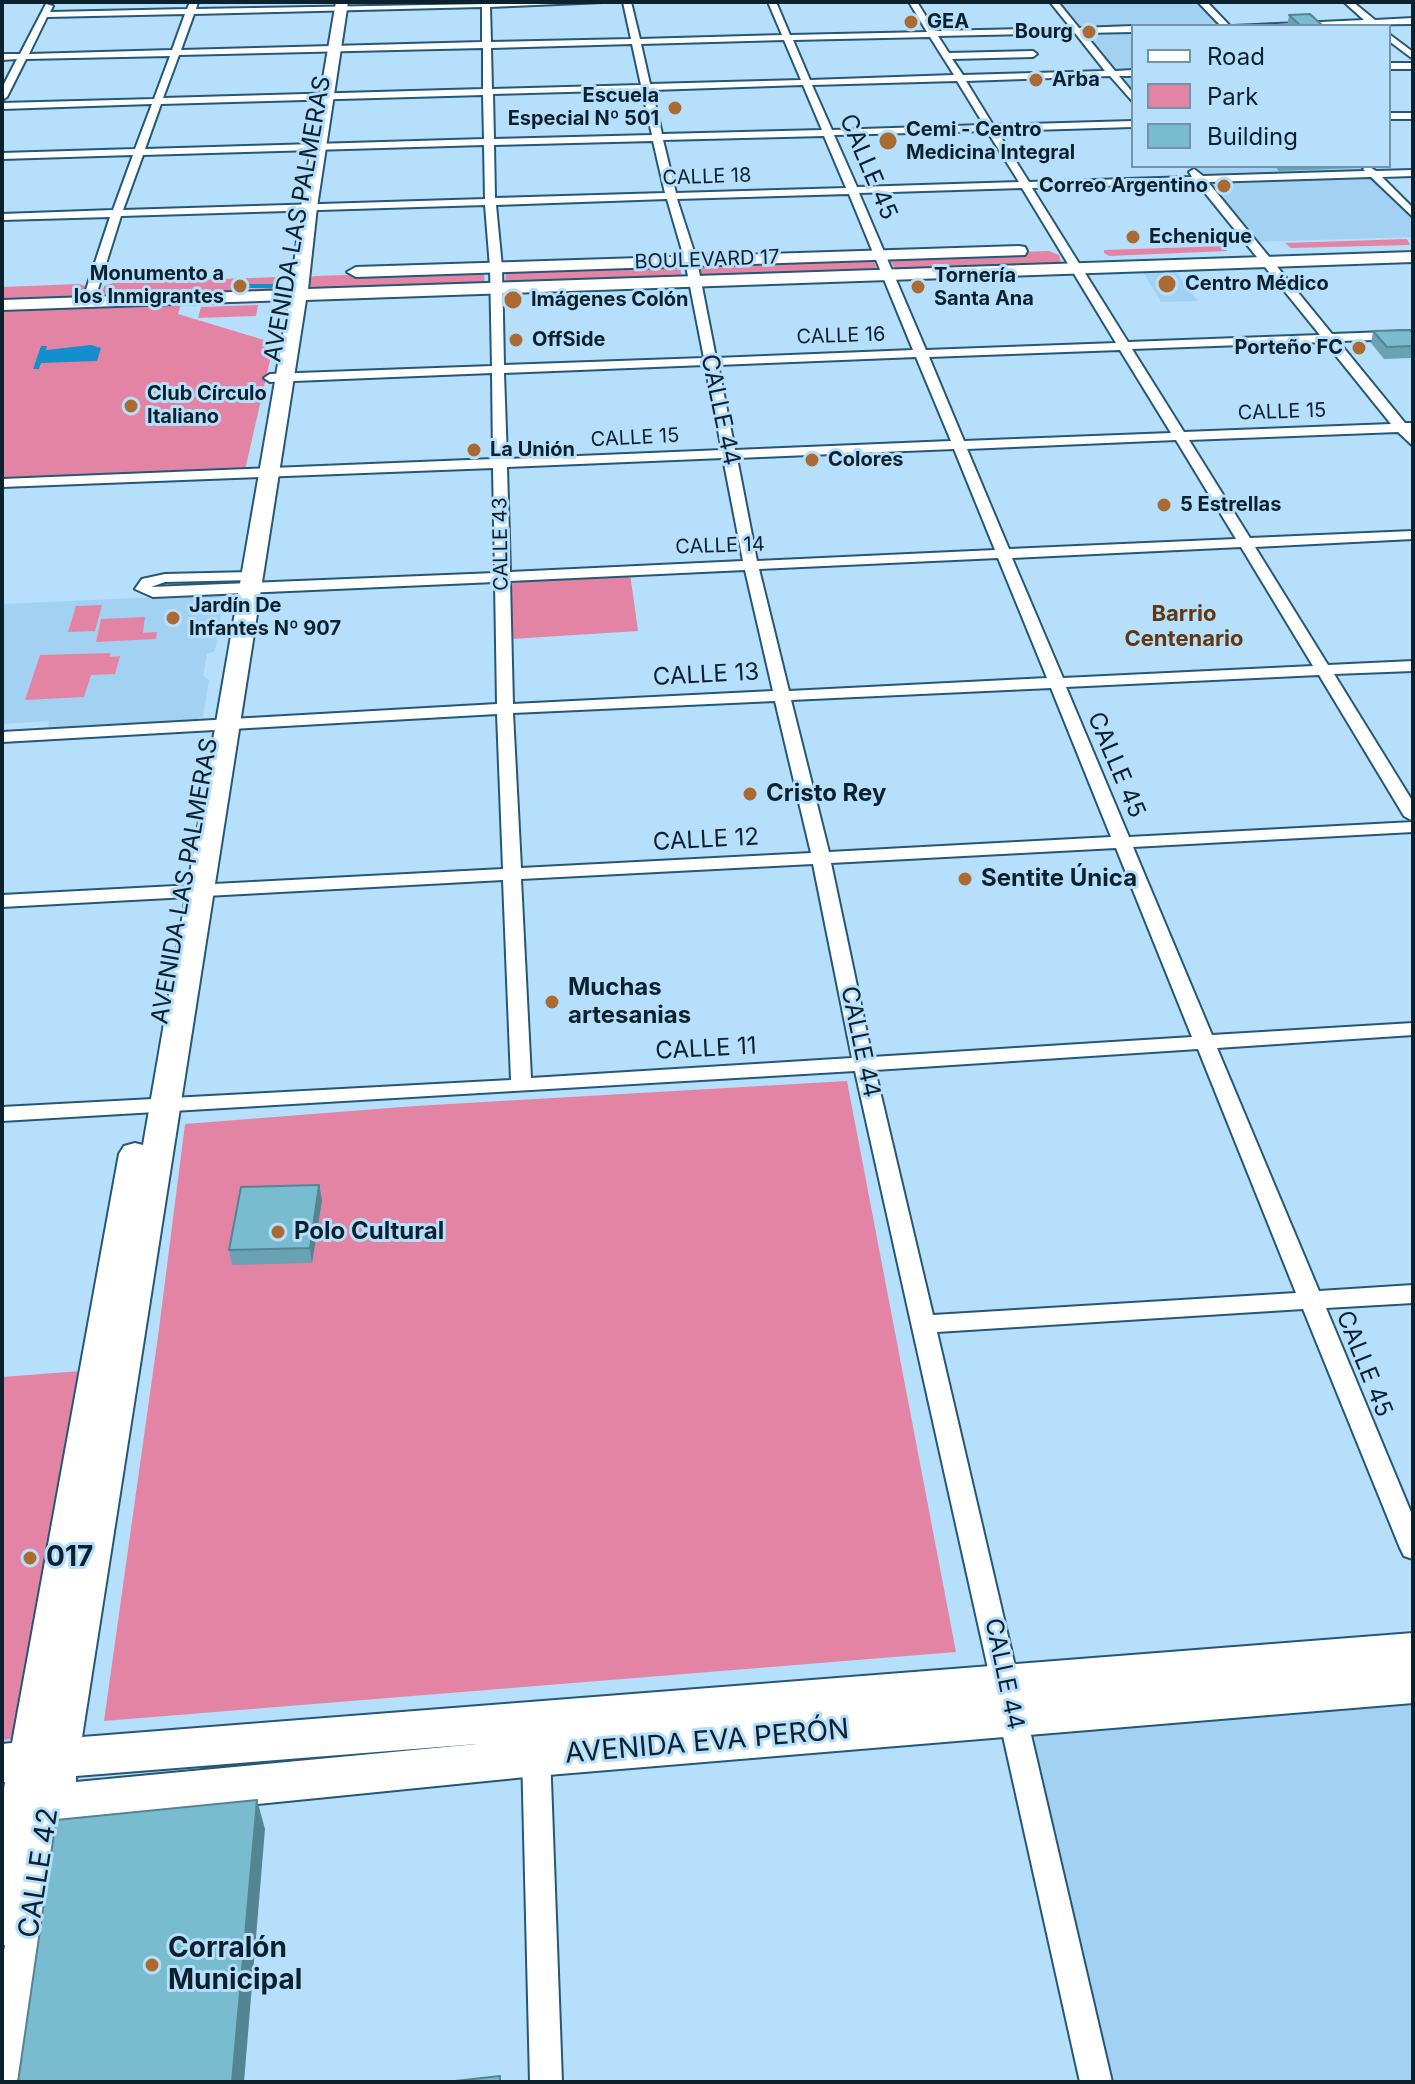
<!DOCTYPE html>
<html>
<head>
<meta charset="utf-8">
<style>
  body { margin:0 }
  #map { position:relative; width:1415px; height:2084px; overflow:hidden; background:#b6dffc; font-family:Inter,sans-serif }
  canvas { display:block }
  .frame { position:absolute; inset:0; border:4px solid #0c212e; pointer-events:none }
  .legend { position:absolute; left:1131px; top:24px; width:260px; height:144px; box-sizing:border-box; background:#b6dffc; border:2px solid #7293aa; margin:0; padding:10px 14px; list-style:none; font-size:24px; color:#0c212e }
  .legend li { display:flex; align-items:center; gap:16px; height:40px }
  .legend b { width:40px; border:2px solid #7293aa }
</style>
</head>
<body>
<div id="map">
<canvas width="1415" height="2084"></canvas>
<div class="frame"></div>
<ul class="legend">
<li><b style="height:10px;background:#fff"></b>Road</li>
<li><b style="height:22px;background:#e484a5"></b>Park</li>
<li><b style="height:22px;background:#79bcd0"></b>Building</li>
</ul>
</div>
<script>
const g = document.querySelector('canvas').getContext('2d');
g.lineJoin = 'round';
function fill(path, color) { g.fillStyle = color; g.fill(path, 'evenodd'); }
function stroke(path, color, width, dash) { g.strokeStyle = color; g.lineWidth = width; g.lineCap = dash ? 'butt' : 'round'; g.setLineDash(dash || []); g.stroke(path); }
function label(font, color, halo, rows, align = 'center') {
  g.font = font + ' Inter,sans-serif'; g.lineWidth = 6; g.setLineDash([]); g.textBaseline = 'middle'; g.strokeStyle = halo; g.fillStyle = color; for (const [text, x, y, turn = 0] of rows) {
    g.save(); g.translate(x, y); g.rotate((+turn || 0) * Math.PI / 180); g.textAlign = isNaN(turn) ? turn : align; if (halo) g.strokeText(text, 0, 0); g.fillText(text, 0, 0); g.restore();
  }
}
fill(new Path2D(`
  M1056 2H1202L1226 26H1133V97Z
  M1190 166H1365L1413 214V237L1252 242Z
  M1172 267 1198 301 1161 302 1141 269Z
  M224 594 215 651 207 654 203 676 209 680 203 716 194 720 48 728 49 721 2 724V604Z
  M1413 1685V2082H1093L1014 1717Z`), '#a3d1f2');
fill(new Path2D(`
  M1407 239 1410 245 1291 248 1285 243Z
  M1227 246V251L1109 256 1104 253V250Z
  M1049 251 1059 255 1061 263 903 272 895 269 890 260 904 256Z
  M874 260 877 270 873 273 700 278 697 269 702 265Z
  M680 266 682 278 505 283 506 271Z
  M475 271 484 275 485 284 303 290 307 278 315 276Z
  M278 277 275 284H234L232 289 273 288 271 294 101 297 104 286 113 283Z
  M79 284 88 287 85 297 77 300 2 303V287Z
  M181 304 178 314 274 343 245 470 2 480V310Z
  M258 305 256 316 198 318 201 307Z
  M630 573 638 631 512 639 509 586 514 581Z
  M102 605 95 631 68 632 76 606Z
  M145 617 143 633 157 632 156 639 96 642 101 619Z
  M110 653V657L120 656 115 674 91 675 84 697 25 700 40 655Z
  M847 1081 956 1652 104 1721 159 1329 185 1124 415 1106Z
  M94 1370 24 1738 2 1740V1377Z`), '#e484a5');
fill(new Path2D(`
  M91 345 101 348 97 361 41 363 39 369H33L41 346H47L46 350Z`), '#138fce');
stroke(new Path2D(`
  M247 286H273`), '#138fce', 4);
const minor = new Path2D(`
  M190 2H198L196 9 603 2 490 7 491 42 631 39 623 2H631L640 39 782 35 768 2H776L790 35 927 32 909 2H917L935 31 1071 28 1050 2H1058L1079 28 1133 26V32L1084 33 1115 71 1133 70V76H1119L1133 93V102L1110 76 966 81 993 125 1133 121V127L997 131 1029 182 1192 177 1189 172 1194 169 1203 176 1365 171 1363 169 1368 166 1376 171 1413 170V176L1382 177 1413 208V217L1371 177 1208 182 1332 334 1413 331V339L1338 341 1405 423H1413V446L1398 432 1189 440 1250 538 1413 531V539L1255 547 1328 665 1413 661V671L1334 674 1413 802V821L1404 816 1319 675 1066 687 1129 837 1413 822V832L1133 847 1212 1035 1413 1023V1035L1217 1048 1319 1291 1413 1285V1303L1326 1308 1413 1517V1559L1404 1556 1400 1548 1303 1309 937 1332 1112 2082H1080L855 1071 2 1121V1107L511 1080 503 880 2 907V895L503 869 497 714 2 742V732L497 704 495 582 153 597 135 589 142 579 165 574 251 572 258 576 251 580 165 582 151 587 495 573 493 468 2 487V479L493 459 492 373 270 382 264 378 270 374 492 366 490 267 485 205 121 216 94 302 88 306 82 302 110 217 2 220V214L113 210 133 155 2 159V153L135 149 152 104 2 109V103L154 99 170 56 26 59 7 97 2 100V88L17 59 2 60V54H20L46 4 53 6 50 12 187 9ZM482 7V42L181 50 194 14ZM185 14 172 50 29 54 47 17ZM1075 33 1105 71 963 75 952 59 1033 57 1037 54 1033 51 949 53 938 36ZM930 37 954 75 810 80 793 40ZM784 40 801 80 650 84 641 44ZM632 44 641 85 492 89 491 48ZM483 48V89L163 98 179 55ZM957 81 984 125 832 130 812 85ZM803 85 822 130 662 134 652 90ZM642 90 652 135 494 139 493 94ZM483 95 484 139 145 149 161 104ZM987 131 1019 182 857 187 834 135ZM824 136 846 188 676 193 663 140ZM653 141 665 193 495 198 494 145ZM484 145 485 199 123 210 143 155ZM1197 183 1320 335 1128 342 1032 188ZM1022 188 1116 343 926 350 859 193ZM849 194 913 350 716 358 697 261 677 199ZM667 199 685 261 704 358 504 365 502 267 496 205ZM1325 342 1391 424 1184 432 1132 349ZM1120 350 1171 433 964 441 929 357ZM916 357 951 441 735 450 718 365ZM705 365 722 450 507 459 504 373ZM1176 440 1236 539 1009 549 967 449ZM954 449 995 550 757 561 737 458ZM723 458 743 561 510 572 507 467ZM1241 547 1313 666 1063 678 1012 558ZM998 558 1047 678 789 691 759 569ZM745 570 773 691 513 704 510 581ZM1051 688 1111 837 829 852 791 700ZM775 701 811 853 521 868 513 713ZM1116 848 1192 1037 872 1057 831 863ZM813 864 852 1058 531 1078 521 879ZM1198 1049 1296 1293 933 1315 875 1070Z
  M1198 2H1207L1230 26H1221Z
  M1344 2H1353L1375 20 1413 18V24L1233 26 1364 20Z
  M1389 34 1413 52V59L1389 41Z
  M1389 63H1413V69H1389Z
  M1389 113H1413V119H1389Z
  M536 1739 546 1743 550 1752 562 2082H530L522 1752 526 1743Z`);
const secondary = new Path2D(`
  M336 2H348L317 207 308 289 1413 252V262L306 300 82 1737 1413 1633V1703L536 1776 69 1823 29 2082H2V1962L5 1945 2 1946V1800L5 1782H2V1744L12 1743 119 1154 124 1146 135 1143 143 1145 289 300 2 310V300L291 290 301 207ZM477 1744 76 1782V1776Z
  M1019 246 1025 247 1027 251 1025 255 356 277 347 272 356 267Z`);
stroke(minor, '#255776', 4);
stroke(secondary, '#255776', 4);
fill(minor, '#fff');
fill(secondary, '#fff');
fill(new Path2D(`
  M1289 15 1323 26H1287Z
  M1275 166H1355V168L1279 171Z
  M1373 331 1413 334V358L1384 359 1371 343Z
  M319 1185 322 1200 312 1263 232 1265 229 1250Z`), '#68a2b3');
fill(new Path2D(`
  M319 1185 322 1200 312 1263 310 1248Z
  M257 1800 265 1829 244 2082H232Z`), '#558492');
const building = new Path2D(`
  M1310 14 1323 26H1301L1289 15Z
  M1410 330 1413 334V346L1387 347 1373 331Z
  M319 1185 310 1248 229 1250 241 1187Z
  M257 1800 232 2082H18L56 1820Z
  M500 2076V2082H446Z`);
fill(building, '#79bcd0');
stroke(building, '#558492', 2);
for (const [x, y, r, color] of [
  [911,22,8,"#aa6a32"],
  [1089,32,8,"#aa6a32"],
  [1036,80,8,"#aa6a32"],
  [675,108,8,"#aa6a32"],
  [888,141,10,"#aa6a32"],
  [1224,186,8,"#aa6a32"],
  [1133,237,8,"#aa6a32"],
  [1167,284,10,"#aa6a32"],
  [240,286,8,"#aa6a32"],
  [918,287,8,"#aa6a32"],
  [513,300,10,"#aa6a32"],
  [516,340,8,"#aa6a32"],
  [1359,348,8,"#aa6a32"],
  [131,406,8,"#aa6a32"],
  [474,450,8,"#aa6a32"],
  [812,460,8,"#aa6a32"],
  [1164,505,8,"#aa6a32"],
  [173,618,8,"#aa6a32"],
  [750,794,8,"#aa6a32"],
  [965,879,8,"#aa6a32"],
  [552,1002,8,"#aa6a32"],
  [278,1232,8,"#aa6a32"],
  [30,1558,8,"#aa6a32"],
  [152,1965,8,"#aa6a32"]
]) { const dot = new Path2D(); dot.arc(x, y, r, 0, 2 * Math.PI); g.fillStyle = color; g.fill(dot); stroke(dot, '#b6dffc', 3); }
label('bold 20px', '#0c212e', '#b6dffc', [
  ["GEA",927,22],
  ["Bourg",1073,32,"right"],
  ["Arba",1052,80],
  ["Escuela",659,96,"right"],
  ["Especial Nº 501",659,119,"right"],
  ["Cemi - Centro",906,130],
  ["Medicina Integral",906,153],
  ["Correo Argentino",1208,186,"right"],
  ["Echenique",1149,237],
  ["Monumento a",224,274,"right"],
  ["los Inmigrantes",224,297,"right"],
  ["Tornería",934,276],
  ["Santa Ana",934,299],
  ["Centro Médico",1185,284],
  ["Imágenes Colón",531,300],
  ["OffSide",532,340],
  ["Porteño FC",1343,348,"right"],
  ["Club Círculo",147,394],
  ["Italiano",147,417],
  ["La Unión",490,450],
  ["Colores",828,460],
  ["5 Estrellas",1180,505],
  ["Jardín De",189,606],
  ["Infantes Nº 907",189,629]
], 'left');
label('20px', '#0c212e', '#b6dffc', [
  ["CALLE 18",707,177,-2],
  ["BOULEVARD 17",707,260,-2],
  ["CALLE 16",841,336,-2],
  ["CALLE 15",1282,412,-2],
  ["CALLE 15",635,438,-3],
  ["CALLE 43",501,544,-91],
  ["CALLE 14",720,546,-2]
]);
label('bold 22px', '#62370f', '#b6dffc', [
  ["Barrio",1184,614],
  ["Centenario",1184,639]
]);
label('24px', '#0c212e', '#b6dffc', [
  ["CALLE 45",868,167,67],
  ["AVENIDA LAS PALMERAS",298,219,-80],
  ["CALLE 44",720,410,78],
  ["CALLE 13",706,675,-3],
  ["CALLE 45",1116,765,67],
  ["CALLE 12",706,840,-3],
  ["AVENIDA LAS PALMERAS",185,881,-80],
  ["CALLE 44",860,1042,78],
  ["CALLE 11",706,1049,-3],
  ["CALLE 45",1364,1364,68],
  ["CALLE 44",1004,1674,78]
]);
label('bold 24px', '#0c212e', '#b6dffc', [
  ["Cristo Rey",766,794],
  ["Sentite Única",981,879],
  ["Muchas",568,988],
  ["artesanias",568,1016],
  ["Polo Cultural",294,1232]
], 'left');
label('bold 28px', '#0c212e', '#b6dffc', [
  ["017",46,1558],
  ["Corralón",168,1949],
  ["Municipal",168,1981]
], 'left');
label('28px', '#0c212e', '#b6dffc', [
  ["AVENIDA EVA PERÓN",707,1742,-5],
  ["CALLE 42",39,1873,-81]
]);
</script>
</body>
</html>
